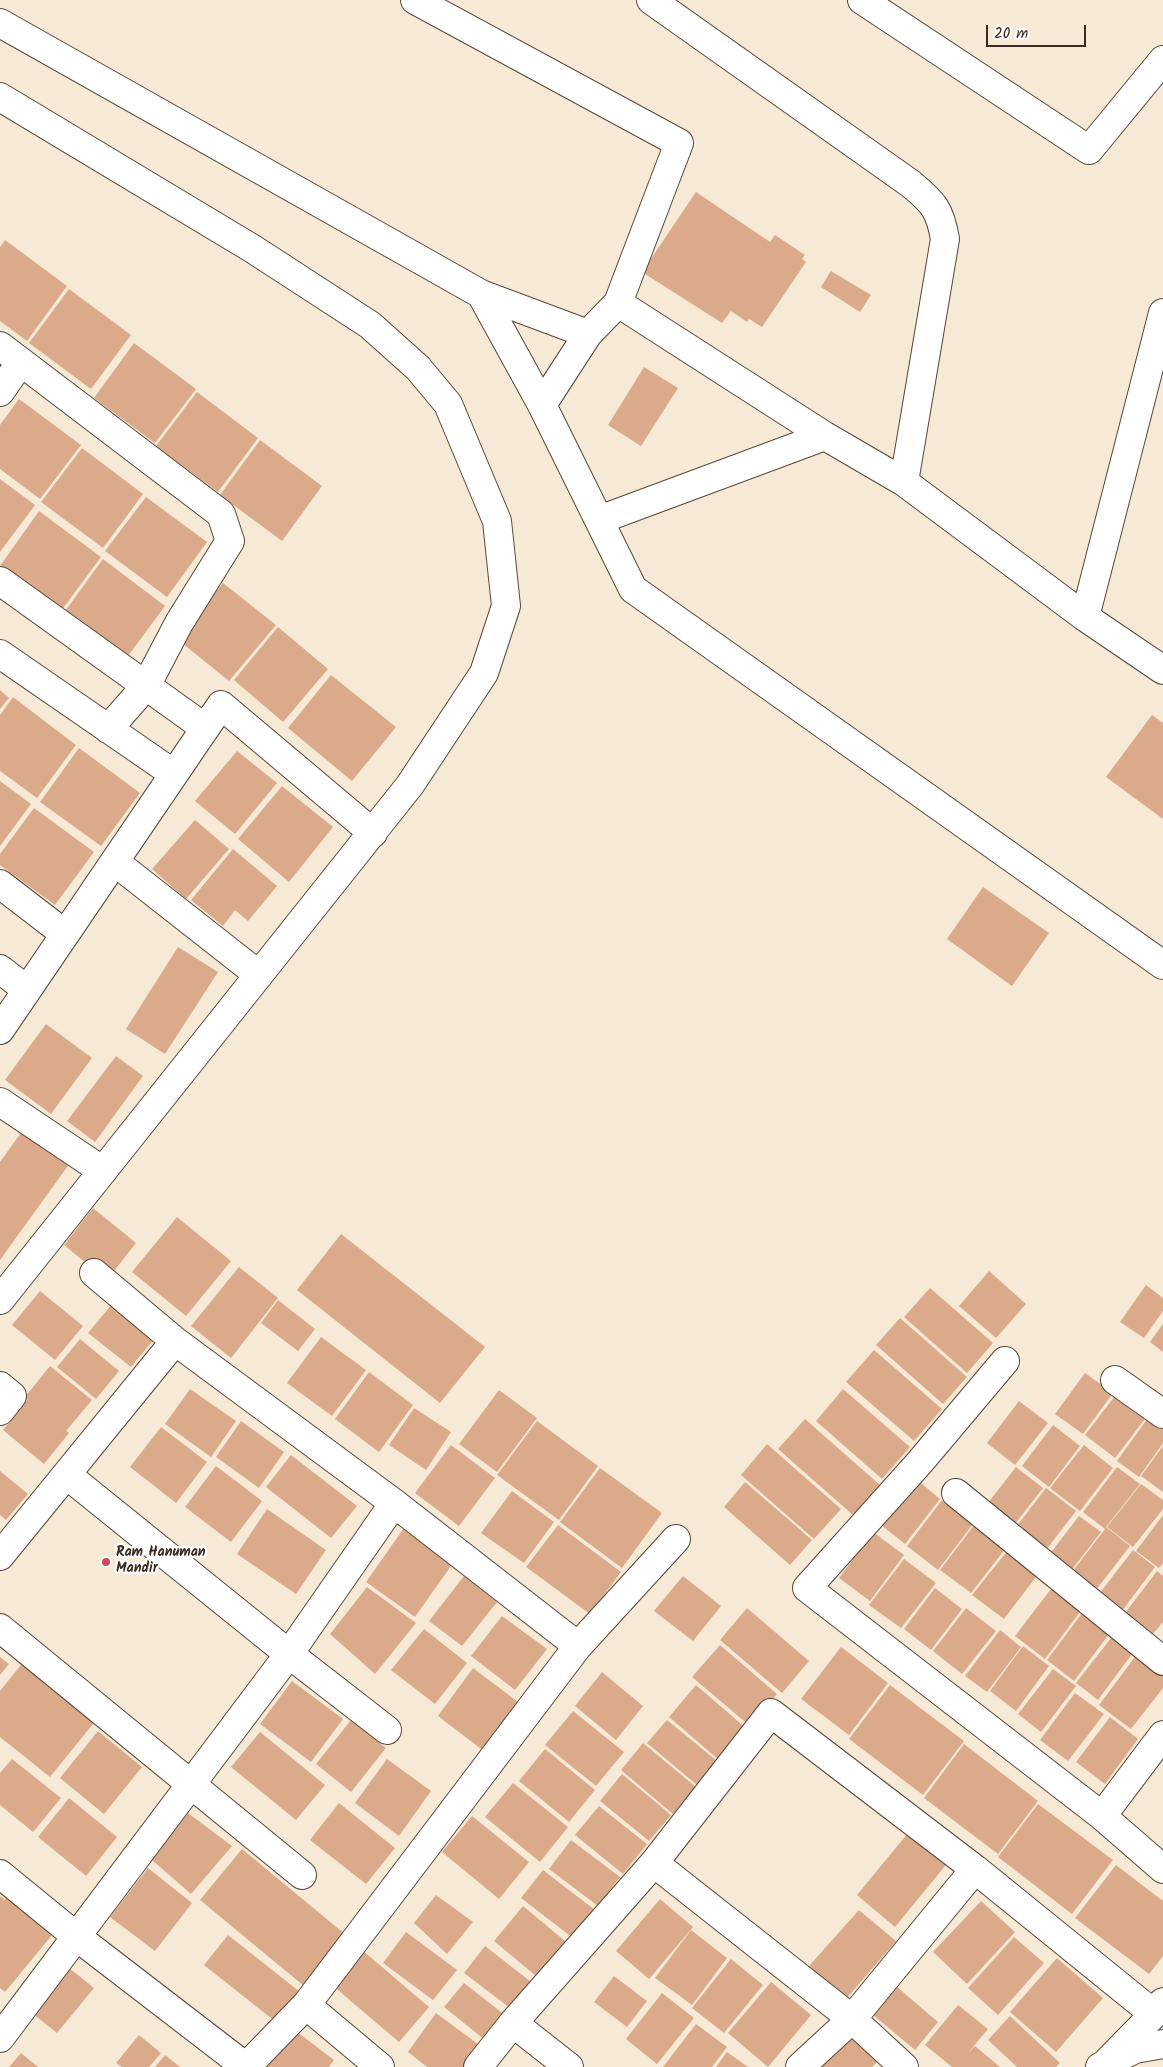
<!DOCTYPE html>
<html>
<head>
<meta charset="utf-8">
<style>
  body { margin:0 }
  #map { position:relative; width:1163px; height:2067px; overflow:hidden; background:#f6e9d5; font-family:Kalam,sans-serif }
  canvas { display:block }
  .scale { position:absolute; left:986px; top:25px; width:100px; height:22px; box-sizing:border-box; border:2px solid #3b2a1e; border-top:0; padding-left:6px; font-size:15px; line-height:18px; white-space:nowrap; color:#3b2a1e; -webkit-text-stroke:4px #fff; paint-order:stroke }
</style>
</head>
<body>
<div id="map">
<canvas width="1163" height="2067"></canvas>
<div class="scale">20 m</div>
</div>
<script>
const g = document.querySelector('canvas').getContext('2d');
g.lineJoin = 'round';
function fill(path, color) { g.fillStyle = color; g.fill(path, 'evenodd'); }
function stroke(path, color, width, dash) { g.strokeStyle = color; g.lineWidth = width; g.lineCap = dash ? 'butt' : 'round'; g.setLineDash(dash || []); g.stroke(path); }
function label(font, color, halo, rows, align = 'center') {
  g.font = font + ' Kalam,sans-serif'; g.lineWidth = 4.5; g.setLineDash([]); g.textBaseline = 'middle'; g.strokeStyle = halo; g.fillStyle = color; for (const [text, x, y, turn = 0] of rows) {
    g.save(); g.translate(x, y); g.rotate((+turn || 0) * Math.PI / 180); g.textAlign = isNaN(turn) ? turn : align; if (halo) g.strokeText(text, 0, 0); g.fillText(text, 0, 0); g.restore();
  }
}
fill(new Path2D(`
  M696 192 770 242 775 235 805 255 802 259 806 262 762 327 749 319 747 322 731 311 722 323 642 272Z
  M5 240 67 286 27 341 0 321V247Z
  M831 271 871 295 860 312 821 287Z
  M69 289 131 335 91 389 29 343Z
  M134 343 196 389 155 443 94 398Z
  M644 367 678 388 641 446 608 425Z
  M197 392 258 438 218 492 156 446Z
  M19 399 81 445 40 499 0 469V425Z
  M260 440 322 486 282 541 220 495Z
  M82 448 143 494 103 548 41 502Z
  M0 479 35 505 0 552Z
  M146 497 207 542 167 597 105 551Z
  M39 511 101 557 61 611 0 566Z
  M103 559 165 606 125 660 63 614Z
  M223 583 276 625 229 681 177 639Z
  M278 627 328 669 283 722 234 680Z
  M331 675 396 727 352 781 288 728Z
  M0 690 9 698 0 709Z
  M13 697 76 745 37 798 0 771V715Z
  M1152 715 1163 723V819L1106 777Z
  M79 748 140 793 101 846 40 802Z
  M237 751 277 783 235 834 195 801Z
  M0 781 31 804 0 846Z
  M282 786 333 827 289 882 238 839Z
  M34 808 94 852 55 905 0 865V854Z
  M195 820 229 849 186 899 152 869Z
  M233 849 277 886 248 921 235 910 223 926 191 900Z
  M983 887 1049 933 1012 986 947 939Z
  M178 947 218 972 165 1054 126 1029Z
  M46 1024 92 1058 51 1114 5 1080Z
  M116 1056 143 1076 95 1142 67 1121Z
  M23 1130 70 1163 0 1260V1162Z
  M93 1208 136 1243 107 1280 64 1245Z
  M177 1217 231 1261 186 1316 132 1272Z
  M341 1234 485 1347 440 1403 297 1290Z
  M239 1267 278 1298 231 1358 191 1326Z
  M989 1271 1026 1304 996 1338 959 1306Z
  M1146 1285 1163 1298V1311L1144 1338 1120 1322Z
  M930 1288 993 1343 967 1373 904 1317Z
  M40 1291 83 1326 55 1360 12 1325Z
  M118 1297 160 1332 131 1367 88 1333Z
  M278 1300 315 1329 298 1351 261 1323Z
  M900 1318 967 1377 943 1404 876 1345Z
  M1163 1324V1352L1150 1342Z
  M321 1337 366 1370 332 1416 287 1383Z
  M80 1339 119 1371 96 1399 57 1367Z
  M874 1350 942 1409 914 1441 846 1382Z
  M50 1366 92 1400 66 1431 69 1433 44 1464 3 1430 28 1399 25 1397Z
  M369 1372 413 1405 379 1452 335 1419Z
  M1085 1373 1113 1393 1083 1434 1055 1414Z
  M190 1389 236 1421 211 1457 165 1424Z
  M843 1389 910 1447 882 1479 816 1421Z
  M499 1390 537 1418 497 1472 459 1444Z
  M1118 1392 1148 1415 1115 1458 1085 1435Z
  M1019 1401 1048 1423 1015 1465 987 1443Z
  M414 1408 451 1432 426 1470 389 1445Z
  M1150 1415 1163 1424V1443L1139 1477 1117 1461Z
  M805 1419 880 1485 853 1515 778 1449Z
  M241 1421 284 1452 259 1488 216 1457Z
  M537 1421 598 1466 559 1520 497 1475Z
  M1053 1425 1080 1446 1049 1487 1022 1466Z
  M161 1427 207 1462 176 1503 130 1467Z
  M767 1444 841 1509 814 1539 741 1475Z
  M451 1445 495 1478 459 1526 415 1493Z
  M1084 1445 1113 1468 1080 1511 1050 1488Z
  M1163 1446V1492L1141 1476Z
  M291 1455 357 1506 331 1538 266 1487Z
  M216 1466 262 1501 231 1542 185 1507Z
  M1016 1467 1043 1488 1011 1529 984 1508Z
  M1117 1467 1140 1484 1106 1527 1130 1546 1096 1590 1072 1572 1105 1529 1083 1512Z
  M600 1468 662 1513 622 1568 560 1522Z
  M0 1471 28 1494 6 1520 0 1515Z
  M915 1478 940 1499 905 1544 880 1524Z
  M745 1482 812 1540 790 1565 724 1507Z
  M1141 1484 1163 1500V1509L1133 1547 1107 1527Z
  M1046 1488 1076 1511 1043 1554 1013 1531Z
  M512 1491 554 1522 524 1563 481 1533Z
  M942 1500 973 1524 938 1570 907 1546Z
  M267 1509 326 1550 296 1594 237 1554Z
  M1163 1515V1563L1159 1568 1136 1551Z
  M1079 1516 1101 1532 1067 1576 1045 1560Z
  M975 1524 1006 1548 971 1593 940 1570Z
  M558 1525 621 1572 590 1614 526 1567Z
  M404 1528 453 1563 415 1617 366 1582Z
  M873 1532 904 1555 870 1601 839 1578Z
  M1008 1550 1039 1573 1004 1619 972 1595Z
  M1133 1550 1155 1567 1122 1611 1099 1594Z
  M904 1559 936 1583 901 1628 869 1605Z
  M1157 1571 1163 1576V1622L1153 1634 1125 1613Z
  M464 1576 497 1602 462 1646 429 1621Z
  M683 1576 721 1606 693 1641 654 1611Z
  M367 1587 416 1623 375 1674 330 1634Z
  M935 1588 962 1609 931 1650 904 1629Z
  M1051 1589 1080 1612 1045 1659 1015 1636Z
  M747 1608 809 1661 782 1693 720 1640Z
  M966 1608 996 1631 962 1674 933 1651Z
  M1082 1613 1109 1634 1074 1681 1047 1660Z
  M502 1616 547 1649 515 1690 471 1656Z
  M424 1629 467 1663 435 1704 391 1670Z
  M1000 1630 1021 1647 987 1692 965 1676Z
  M1111 1638 1132 1654 1098 1700 1076 1683Z
  M720 1645 777 1694 750 1726 692 1677Z
  M1023 1646 1049 1666 1016 1711 990 1691Z
  M841 1647 888 1683 849 1735 801 1699Z
  M1141 1649 1163 1667V1688L1131 1729 1099 1705Z
  M0 1657 9 1664 0 1675Z
  M24 1661 97 1719 50 1777 0 1737V1691Z
  M473 1668 526 1708 489 1755 438 1716Z
  M1053 1669 1076 1686 1041 1732 1018 1714Z
  M602 1672 643 1706 616 1740 575 1706Z
  M292 1681 343 1719 311 1762 260 1724Z
  M696 1685 747 1729 719 1760 669 1717Z
  M890 1685 964 1741 923 1795 849 1739Z
  M1075 1693 1104 1714 1068 1761 1040 1740Z
  M573 1711 624 1752 596 1786 545 1745Z
  M1110 1717 1138 1739 1105 1784 1076 1762Z
  M351 1720 386 1748 351 1792 316 1764Z
  M667 1720 717 1761 697 1785 647 1743Z
  M98 1731 142 1767 104 1814 60 1778Z
  M260 1732 325 1785 296 1820 231 1767Z
  M643 1743 696 1787 673 1814 621 1770Z
  M964 1744 1038 1801 998 1854 924 1798Z
  M545 1749 595 1790 569 1822 519 1781Z
  M12 1759 61 1798 33 1832 0 1805V1773Z
  M387 1759 431 1791 399 1836 355 1803Z
  M622 1774 671 1815 649 1841 600 1801Z
  M513 1783 568 1827 540 1862 485 1817Z
  M69 1798 117 1837 86 1876 38 1837Z
  M339 1803 395 1848 366 1884 310 1840Z
  M1038 1804 1113 1860 1072 1914 998 1857Z
  M599 1806 647 1844 623 1874 575 1835Z
  M188 1813 232 1846 191 1894 152 1860Z
  M472 1816 529 1862 499 1899 442 1852Z
  M908 1833 946 1865 895 1927 857 1895Z
  M571 1840 620 1877 598 1906 549 1869Z
  M242 1849 346 1935 304 1986 200 1900Z
  M1116 1865 1163 1901V1956L1149 1974 1075 1918Z
  M148 1868 192 1903 155 1951 110 1917Z
  M543 1870 595 1910 573 1938 521 1898Z
  M436 1895 473 1922 447 1954 414 1923Z
  M0 1896 5 1900 6 1898 52 1935 5 1992 0 1988Z
  M660 1899 693 1927 649 1979 616 1951Z
  M981 1901 1015 1932 967 1984 933 1952Z
  M523 1906 571 1946 542 1981 494 1941Z
  M859 1910 896 1941 846 1999 809 1966Z
  M691 1930 727 1958 692 2005 655 1978Z
  M406 1932 457 1970 433 2000 383 1963Z
  M228 1935 300 1992 276 2022 204 1965Z
  M1014 1937 1044 1963 998 2015 968 1988Z
  M485 1946 535 1985 514 2011 464 1973Z
  M362 1950 429 2007 399 2042 332 1985Z
  M1057 1958 1103 1998 1056 2052 1010 2012Z
  M731 1959 763 1985 724 2033 692 2008Z
  M68 1967 94 1988 57 2033 32 2013Z
  M614 1976 647 2001 627 2027 594 2002Z
  M890 1981 938 2022 915 2050 866 2009Z
  M771 1982 811 2015 768 2067 728 2033Z
  M464 1983 510 2019 490 2044 444 2007Z
  M662 1993 694 2018 657 2064 626 2039Z
  M958 2005 988 2029 968 2053 975 2046 1000 2067H952L925 2045Z
  M436 2013 482 2047 467 2067H427L408 2052Z
  M1010 2016 1060 2063 1056 2067H1017L988 2040Z
  M696 2024 727 2047 712 2067H663Z
  M292 2028 334 2060 329 2067H262Z
  M852 2028 882 2057 872 2067H814Z
  M139 2035 161 2053 149 2067H122L116 2063Z
  M727 2052 748 2067H716Z
  M21 2053 38 2067H9Z
  M165 2055 180 2067H155Z`), '#dbaa8b');
const minor = new Path2D(`
  M415 0 679 143 618 303 588 334 542 405
  M651 0 911 184C934 203 940 210 945 239L904 482
  M862 0 1089 150 1163 60
  M0 23 481 294 542 405 633 589 1163 965
  M0 97 253 249 370 325 418 368 448 404 497 521 506 606 484 673 410 785 0 1300
  M481 294 588 334
  M618 303 825 436 904 482 1085 617 1163 670
  M0 346 221 514 230 541 179 623 146 686 108 729
  M0 392 21 362
  M599 520 825 436
  M0 581 205 728
  M1085 617 1163 313
  M0 654 174 774
  M115 862 259 975
  M0 884 65 934
  M0 969 27 990
  M0 1030 221 705 373 833
  M0 1102 103 1171
  M94 1273 175 1341 394 1503 578 1646
  M1005 1361 920 1462 807 1588 1102 1816 1163 1869
  M1115 1380 1163 1414
  M0 1386 12 1396 0 1411
  M67 1475 289 1654 387 1730
  M956 1493 1163 1661
  M0 1556 175 1341
  M0 1628 302 1875
  M1102 1816 1163 1735
  M654 1863 852 2019 904 2067
  M0 1874 77 1937 246 2067
  M306 2005 380 2067
  M513 2023 569 2067
  M0 2038 289 1654 394 1503
  M1108 2061 1154 2014 1163 2002
  M246 2067 306 2005 578 1646 676 1539
  M478 2067 513 2023 654 1863 771 1713 975 1869 1154 2014
  M800 2067 852 2019 975 1869`);
const tertiary = new Path2D(`
  M1100 2067 1135 2049 1163 2044`);
stroke(minor, '#574739', 30);
stroke(tertiary, '#574739', 30);
stroke(minor, '#fff', 28);
stroke(tertiary, '#fff', 28);
for (const [x, y, r, color] of [
  [106,1562,5,"#d1495b"]
]) { const dot = new Path2D(); dot.arc(x, y, r, 0, 2 * Math.PI); g.fillStyle = color; g.fill(dot); stroke(dot, '#fff', 2); }
label('bold 14px', '#3b2a1e', '#fff', [
  ["Ram Hanuman",116,1554],
  ["Mandir",116,1570]
], 'left');
</script>
</body>
</html>
